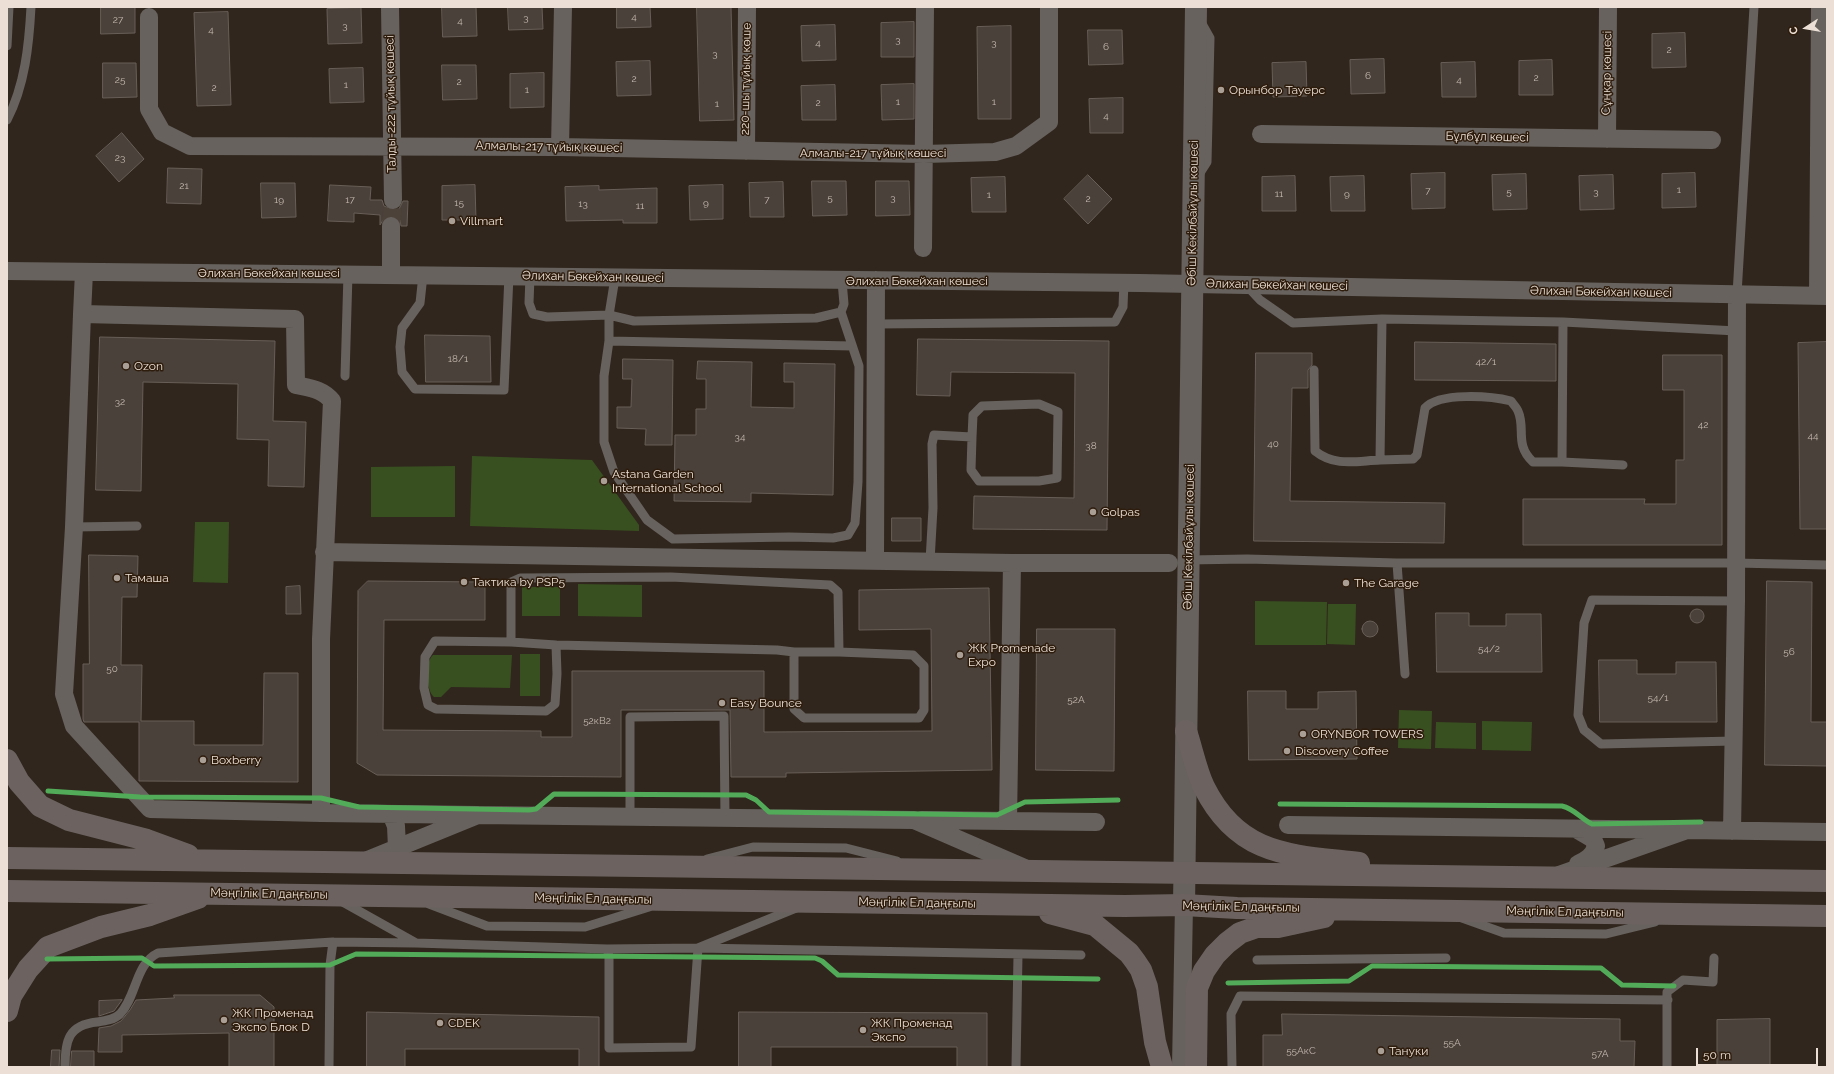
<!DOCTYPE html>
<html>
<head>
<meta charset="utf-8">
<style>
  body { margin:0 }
  #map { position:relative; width:1834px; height:1074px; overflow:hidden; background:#30261d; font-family:Raleway,sans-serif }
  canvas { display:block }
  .frame { position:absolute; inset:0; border:8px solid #ece0d6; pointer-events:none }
  .north { position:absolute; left:1786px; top:8px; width:40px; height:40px; -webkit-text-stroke:3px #2e1c0c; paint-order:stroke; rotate:258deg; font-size:11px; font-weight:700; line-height:16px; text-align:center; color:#ece0d6 }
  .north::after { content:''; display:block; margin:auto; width:14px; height:18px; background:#ece0d6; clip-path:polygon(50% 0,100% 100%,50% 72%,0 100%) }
  .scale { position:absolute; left:1696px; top:1048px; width:122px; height:18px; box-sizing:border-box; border:2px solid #ece0d6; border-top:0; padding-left:5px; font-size:12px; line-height:14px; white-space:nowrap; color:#ece0d6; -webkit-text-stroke:3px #2e1c0c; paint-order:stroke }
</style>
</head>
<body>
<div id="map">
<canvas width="1834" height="1074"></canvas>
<div class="frame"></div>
<div class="north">С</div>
<div class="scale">50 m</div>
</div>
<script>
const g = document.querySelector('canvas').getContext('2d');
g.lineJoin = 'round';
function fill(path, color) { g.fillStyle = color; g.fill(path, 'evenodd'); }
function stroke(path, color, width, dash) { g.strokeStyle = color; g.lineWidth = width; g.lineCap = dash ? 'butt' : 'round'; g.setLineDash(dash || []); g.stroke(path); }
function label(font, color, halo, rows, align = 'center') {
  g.font = font + ' Raleway,sans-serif'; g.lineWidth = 3; g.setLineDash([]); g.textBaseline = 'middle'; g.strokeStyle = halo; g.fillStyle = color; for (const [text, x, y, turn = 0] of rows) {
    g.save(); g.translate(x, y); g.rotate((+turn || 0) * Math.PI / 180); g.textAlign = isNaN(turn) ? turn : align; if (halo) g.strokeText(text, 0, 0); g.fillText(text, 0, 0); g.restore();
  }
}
fill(new Path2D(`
  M472 456 592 460 639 525V531L470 526Z
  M455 466V517H371V467Z
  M195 522H229L228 583 193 582Z
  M578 584 642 585V617L578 616Z
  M522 587H560V616H522Z
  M1255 601 1327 602 1326 645H1255Z
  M1328 604H1356L1355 645 1327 644Z
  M520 654H540V696H520Z
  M433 655H512L510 688 451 687 441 697H434C426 691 425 661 433 655Z
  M1399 710 1432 711 1431 749 1398 748Z
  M1482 721 1532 722 1531 751 1482 750Z
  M1436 722 1476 723V749L1435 748Z`), '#385020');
const building = new Path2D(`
  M101 7H135V33L101 34Z
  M442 7H476L477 36 443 37Z
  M508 7H542L543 29 509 30Z
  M617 7H650L651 27 617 28Z
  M697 7H731L734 120 700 121Z
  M361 8 362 43 328 44 327 9Z
  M228 12 231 105 197 106 194 13Z
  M914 22V57H881V23Z
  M835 25 836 60 802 61 801 26Z
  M1011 26V119H978L977 27Z
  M1088 30H1122L1123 64 1089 65Z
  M1685 33 1686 67 1652 68V34Z
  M1384 59 1385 93 1351 94 1350 60Z
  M1552 60 1553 95H1519V61Z
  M650 61 651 95 617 96 616 62Z
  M1306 62 1307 96 1273 97 1272 63Z
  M1475 62 1476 97H1442L1441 63Z
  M103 63H136L137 97 103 98Z
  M442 65H476L477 99 443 100Z
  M363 68 364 102 330 103 329 69Z
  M544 73V107L510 108V74Z
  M914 84V119L882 120 881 85Z
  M835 85 836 120H802L801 86Z
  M1123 98V133H1090L1089 99Z
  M122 133 144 159 119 182 96 156Z
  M168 168 202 169 201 204 167 203Z
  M1445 173V208L1412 209 1411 174Z
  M1695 173 1696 207 1662 208V174Z
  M1526 174 1527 209 1493 210 1492 175Z
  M1088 175 1112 199 1088 224 1064 199Z
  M1613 175 1614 209 1580 210 1579 176Z
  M1295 176 1296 211H1262V177Z
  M1364 176 1365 211H1331L1330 177Z
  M1005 177 1006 212H972L971 178Z
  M812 181H846L847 215 813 216Z
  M876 181H909L910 215 876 216Z
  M783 182 784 217H750L749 183Z
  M261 183H295L296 217 262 218Z
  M330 185 371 187 370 200H382L384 206 393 210 399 209 403 201H408L407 226H401L400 220 391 216 385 217 380 225V215L354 213V222L328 221Z
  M475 185 476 220H442V186Z
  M723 185V219L690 220 689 186Z
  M599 186V190L657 188V223H623V220L566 221 565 187Z
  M425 335 490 336 491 382H426Z
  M100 337 275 341 273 421 306 422 304 487 268 486 269 440 237 439 238 384 143 382 141 491 96 490Z
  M918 339 1109 341 1107 530 973 529 974 496 1074 498 1075 373 951 372 950 396 917 395Z
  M1415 342 1556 344V381L1415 380Z
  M1827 342V529H1800L1798 343Z
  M1256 353H1312V365L1308 370V388H1292L1290 501 1445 503 1444 543 1254 541Z
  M1663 355H1722V545H1523V499H1645L1644 504H1676V460H1684V390H1663Z
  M623 359 673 360 672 445H645L646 429 617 428V407H631L632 379H623Z
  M698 361 752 362 751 407 794 408V382H784V363L835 364 833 495 751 493V502L674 501 675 435H696V409H706V379H697Z
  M892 518H921V541H892Z
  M89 555 138 556 137 597H122L121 665H142L141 721H194V745H263L264 673H298V782L139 781V722H84L83 719V664H89Z
  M368 581 485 582V620H384L383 730 541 731V737H572V671H764V732L932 731 931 629 859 630V590L989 588 992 770 786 773V777H731L730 710H621V777L377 775 357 763 358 591Z
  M1767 581 1812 582 1811 722H1827V766L1765 765Z
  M300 586 301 614H286V587Z
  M1690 616a7 7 0 1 1 14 0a7 7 0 1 1-14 0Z
  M1436 613H1469V626H1506V614H1541L1542 672H1437Z
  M1362 629a8 8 0 1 1 16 0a8 8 0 1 1-16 0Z
  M1037 629H1115L1114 771 1036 770Z
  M1599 660H1637V674H1676V662H1716L1717 722H1600Z
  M1248 691H1286V709H1318V692L1356 691 1357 759 1249 760Z
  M174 995H260L274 1007V1067H229V1033L122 1035V1052H98L99 1028 111 1026 121 1021 130 1010 136 1000 174 998Z
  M122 1000 114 1011 99 1016V1001Z
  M367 1012 599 1017V1067H579V1049H405V1067H367Z
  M739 1012 987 1013V1067H957V1047H771V1067H739Z
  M1282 1014 1620 1019V1041H1635L1634 1067H1263V1035H1282Z
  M1770 1019V1067H1717V1020Z
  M52 1050H60L59 1067H51Z
  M72 1051H94V1067H71Z`);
fill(building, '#4a413a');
stroke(building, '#685f58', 1);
stroke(new Path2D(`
  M391 226 393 200`), '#4c4239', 18, [18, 9]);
stroke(new Path2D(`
  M7 46 9 7
  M7 120C25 85 29 45 31 7
  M1198 176 1207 162 1210 38 1201 22
  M423 275 420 303 402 328 400 347 402 372 415 389 504 390 509 275
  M530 276 529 303 533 314 547 317 609 315 634 321 816 318 841 312
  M615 278 609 315V341L604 376V442L614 472 647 520 673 539 789 537 833 538 848 535 855 523 858 482 859 366 841 312 844 304 842 281
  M1247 286 1260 300 1293 323 1382 319 1563 322 1737 331
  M1737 294 1754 7
  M1563 322 1562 462 1623 465
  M876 324 1115 322 1123 307 1124 282
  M609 341 852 346
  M1314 370 1315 451C1335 467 1356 461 1380 460L1382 319
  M345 376 348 274
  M1380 460 1413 459 1417 455 1425 408C1439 392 1491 396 1511 401 1513 404 1517 408 1518 411 1526 429 1514 444 1533 462H1562
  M74 527 137 526
  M1188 560 1247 559 1397 563 1405 674
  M930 561 933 508 932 444 934 435 972 437 971 470 979 481H1039L1057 478 1058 412 1039 404 982 406 973 415 972 437
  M1397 563H1735L1827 565
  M671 577 830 585 838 592 839 652 913 655 924 666V710L919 718H804L794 709V652L777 650 556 645 557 674 555 704 546 711 436 709 428 705 424 688 425 657 435 641 511 642V582L520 578Z
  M511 642 556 645
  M794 652H839
  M1734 741 1601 744 1584 730 1578 715 1584 623 1592 600 1736 601
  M630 816V717L724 716 725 818
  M707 859 753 847 846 848 897 861
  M341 901 416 943 607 949 698 948 796 908
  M429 904 487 926 585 927 649 907
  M1462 918 1504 933 1606 934 1655 922
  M607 949 609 956V1048L691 1047 698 948 1081 955
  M1257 960 1446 958
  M65 1067C65 1041 68 1025 97 1022 105 1021 114 1020 120 1014 137 996 135 964 158 953L333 942 415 943
  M329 1067 330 965 333 942
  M1016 1067 1018 955
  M1232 1067 1231 1014 1240 996 1668 1000
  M1667 1067V992L1683 980 1713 982 1714 958`), '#67625e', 9);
stroke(new Path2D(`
  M390 7 393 200
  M149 17V109L162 132 190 146 560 147 924 154 995 152 1016 146 1049 122V7
  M1261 134 1712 140
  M1607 139 1608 7
  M560 147 563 7
  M746 151 747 7
  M923 248 925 7
  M7 271 1140 283 1827 296
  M84 272 82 314 295 319 296 385C309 388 323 389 332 401L321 639V813
  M391 274V226
  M1818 296 1820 7
  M82 314 74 527 64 694 74 726 150 809 321 813 478 815
  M324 552 1012 563 1008 821
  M875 561 876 280
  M1012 563H1169
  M391 814 396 826 397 848
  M921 820 1096 822
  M1288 825 1687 830
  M1576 829 1593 839 1596 846C1593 856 1587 860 1578 864
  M1732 831 1736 601 1737 294
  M365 861 478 815 914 820 1027 869
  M1559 875 1687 830 1827 832
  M1181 1067 1184 905`), '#67625e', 18);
stroke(new Path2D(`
  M1184 905 1196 7`), '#67625e', 22);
stroke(new Path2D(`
  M1186 731C1192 749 1196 770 1204 787 1239 857 1291 855 1359 863
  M7 760 19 782 40 806 69 820 147 840 188 855
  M7 858 1827 881
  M7 891 1125 906 1184 905 1237 908 1827 916
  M1050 913 1095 925 1129 953 1135 961 1141 970 1147 987 1155 1042 1162 1067
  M7 1011 11 996 28 969 48 947 101 927 150 915 198 898
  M1196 1067 1197 988 1204 971 1215 955 1227 943 1240 933 1257 927H1278L1324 917`), '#6c6360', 22);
stroke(new Path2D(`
  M48 791 140 797 321 798 359 807 529 810 536 809 554 794 746 795 756 800 769 812 997 815 1025 802 1118 800
  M1280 804 1562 806C1575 809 1581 819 1592 824L1701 822
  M47 959 142 958 154 966 330 965 356 954 815 958 822 961 838 975 1098 979
  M1228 983 1349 981 1372 966H1379L1601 968 1622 985 1674 986`), '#51ab58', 5);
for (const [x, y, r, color] of [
  [1221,90,4,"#aa9f95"],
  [452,221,4,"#aa9f95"],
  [126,366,4,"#aa9f95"],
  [604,481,4,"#aa9f95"],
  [1093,512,4,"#aa9f95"],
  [117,578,4,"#aa9f95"],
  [464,582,4,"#aa9f95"],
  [1346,583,4,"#aa9f95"],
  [960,655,4,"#aa9f95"],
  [722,703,4,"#aa9f95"],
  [1303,734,4,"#aa9f95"],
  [1287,751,4,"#aa9f95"],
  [203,760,4,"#aa9f95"],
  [224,1020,4,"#aa9f95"],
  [440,1023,4,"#aa9f95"],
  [863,1030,4,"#aa9f95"],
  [1381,1051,4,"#aa9f95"]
]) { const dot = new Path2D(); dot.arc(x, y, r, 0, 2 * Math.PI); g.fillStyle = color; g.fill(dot); stroke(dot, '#2e1c0c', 1.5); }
label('10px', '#c4b8af', null, [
  ["4",634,17],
  ["3",526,18],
  ["27",118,20],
  ["4",460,21],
  ["3",345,26],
  ["4",211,30],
  ["3",898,40],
  ["4",818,43],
  ["3",994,43],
  ["6",1106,47],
  ["2",1669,50],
  ["3",715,54],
  ["6",1368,76],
  ["2",1536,78],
  ["2",634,79],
  ["25",120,80],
  ["4",1459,80],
  ["2",459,82],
  ["1",346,85],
  ["2",214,88],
  ["1",527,90],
  ["1",898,102],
  ["1",994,102],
  ["2",818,103],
  ["1",717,104],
  ["4",1106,116],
  ["23",120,158],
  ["21",184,186],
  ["1",1679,190],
  ["7",1428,191],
  ["5",1509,192],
  ["3",1596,192],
  ["11",1279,194],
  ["9",1347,194],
  ["1",989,195],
  ["5",830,198],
  ["3",893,198],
  ["2",1088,199],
  ["19",279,200],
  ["17",350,200],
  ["7",767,200],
  ["15",459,203],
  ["9",706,203],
  ["13",583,204],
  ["11",640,206],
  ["18/1",458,359],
  ["42/1",1486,362],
  ["32",120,402],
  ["42",1703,425],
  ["44",1813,436],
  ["34",740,437],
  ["40",1273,444],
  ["38",1091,446],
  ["54/2",1489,649],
  ["56",1789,652],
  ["50",112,669],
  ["54/1",1658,698],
  ["52А",1076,700],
  ["52кВ2",597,721],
  ["55А",1452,1043],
  ["55АкC",1301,1051],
  ["57А",1600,1054]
]);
label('12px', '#ece0d6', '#2e1c0c', [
  ["Сұңқар көшесі",1607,73,-89],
  ["220-шы тұйық көше",746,79,-89],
  ["Талды-222 тұйық көшесі",391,104,-91],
  ["Бұлбұл көшесі",1487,137,1],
  ["Алмалы-217 тұйық көшесі",549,147,1],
  ["Алмалы-217 тұйық көшесі",873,153],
  ["Әбіш Кекілбайұлы көшесі",1193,213,-89],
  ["Әлихан Бөкейхан көшесі",269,273],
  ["Әлихан Бөкейхан көшесі",593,277,1],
  ["Әлихан Бөкейхан көшесі",917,281],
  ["Әлихан Бөкейхан көшесі",1277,285,1],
  ["Әлихан Бөкейхан көшесі",1601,292,1],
  ["Әбіш Кекілбайұлы көшесі",1189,537,-89],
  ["Мәңгілік Ел даңғылы",269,894,1],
  ["Мәңгілік Ел даңғылы",593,899,1],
  ["Мәңгілік Ел даңғылы",917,903,1],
  ["Мәңгілік Ел даңғылы",1241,907,1],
  ["Мәңгілік Ел даңғылы",1565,912,1]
]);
label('12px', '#ece0d6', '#2e1c0c', [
  ["Орынбор Тауерс",1229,90],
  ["Villmart",460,221],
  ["Ozon",134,366],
  ["Astana Garden",612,474],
  ["International School",612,488],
  ["Golpas",1101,512],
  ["Тамаша",125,578],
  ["Тактика by PSP5",472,582],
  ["The Garage",1354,583],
  ["ЖК Promenade",968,648],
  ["Expo",968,662],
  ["Easy Bounce",730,703],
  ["ORYNBOR TOWERS",1311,734],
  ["Discovery Coffee",1295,751],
  ["Boxberry",211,760],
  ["ЖК Променад",232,1013],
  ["Экспо Блок D",232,1027],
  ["CDEK",448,1023],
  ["ЖК Променад",871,1023],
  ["Экспо",871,1037],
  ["Тануки",1389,1051]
], 'left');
</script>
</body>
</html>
